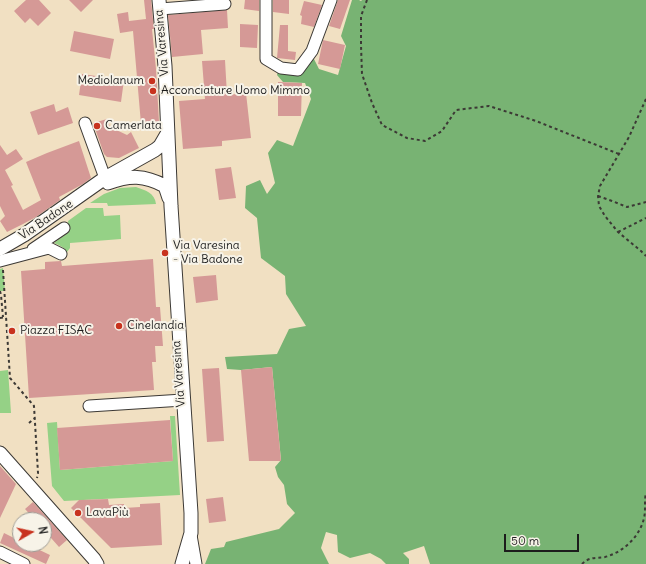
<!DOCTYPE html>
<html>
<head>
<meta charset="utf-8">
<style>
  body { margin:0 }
  #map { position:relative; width:646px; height:564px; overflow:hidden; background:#f1e0c2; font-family:Delius,sans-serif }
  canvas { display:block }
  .north { position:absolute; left:12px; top:512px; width:40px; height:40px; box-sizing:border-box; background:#f7f3e8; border:1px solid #9f9d96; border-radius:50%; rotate:81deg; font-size:11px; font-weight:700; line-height:16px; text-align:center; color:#1c1c1c }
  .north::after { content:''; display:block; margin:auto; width:14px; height:18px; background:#c8321e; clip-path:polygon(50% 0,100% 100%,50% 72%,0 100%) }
  .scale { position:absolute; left:504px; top:534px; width:75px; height:18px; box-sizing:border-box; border:2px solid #1c1c1c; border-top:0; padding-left:5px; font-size:12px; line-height:14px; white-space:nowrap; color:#1c1c1c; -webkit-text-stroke:3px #f7f3e8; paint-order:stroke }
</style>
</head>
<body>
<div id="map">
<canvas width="646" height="564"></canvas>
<div class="north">N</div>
<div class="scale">50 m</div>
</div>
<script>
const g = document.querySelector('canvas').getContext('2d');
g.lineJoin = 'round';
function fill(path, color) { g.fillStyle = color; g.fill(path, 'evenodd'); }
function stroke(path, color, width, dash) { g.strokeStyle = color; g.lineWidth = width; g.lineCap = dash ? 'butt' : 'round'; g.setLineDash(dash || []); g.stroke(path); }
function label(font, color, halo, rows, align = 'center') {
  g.font = font + ' Delius,sans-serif'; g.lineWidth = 4; g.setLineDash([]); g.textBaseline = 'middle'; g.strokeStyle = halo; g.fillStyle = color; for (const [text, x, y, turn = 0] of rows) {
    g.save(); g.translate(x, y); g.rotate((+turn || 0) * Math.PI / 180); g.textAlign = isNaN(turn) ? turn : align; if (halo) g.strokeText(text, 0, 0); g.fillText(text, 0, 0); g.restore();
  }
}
fill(new Path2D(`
  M136 187C145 190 155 193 156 204L108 206 107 203H90L104 194 120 188Z
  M86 208H103L104 216 120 215 121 239 70 243V248L67 252C64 247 59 245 54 243L69 232 68 221Z
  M3 268 5 291H0V269Z
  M8 370 11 413H0V371Z
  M170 416H175L180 495 64 501 52 486 47 423 57 422 60 470 173 461Z`), '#95d186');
fill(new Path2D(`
  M352 0H359L361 1 362 0H646V564H430L424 546 403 553 409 559V564H386L381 559 370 553 350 558 338 552 337 535 326 532 321 548 329 564H205L211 549 224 547 226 542 279 529 295 513 287 504 284 485 278 477 275 467 281 460 272 367 241 370 227 369 225 357 277 354 289 329 306 326 286 294 285 276 261 258 257 218 245 208 246 186 260 180 267 194 275 183 268 153 277 140 293 146 311 99 305 83 283 82 277 75 279 68H297L313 57 319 69 338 75 346 46 341 36Z`), '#78b373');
fill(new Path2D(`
  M26 0H39L51 13 38 26 30 18 25 23 14 11Z
  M69 0H93L81 12Z
  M144 0H151L154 29H152L156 69 159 122 141 124 133 31 120 33 117 14 128 12 129 21 146 19Z
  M245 0H259V11L244 9Z
  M273 0H289V14L273 12Z
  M338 0H350L340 29 329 26Z
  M304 1 322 5 314 27 301 24 302 16 300 15Z
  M227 10 228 28 201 30 203 54 172 57 168 15Z
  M240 24 258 25 257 48 240 47Z
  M280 25H288V51L296 52 295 60 277 58Z
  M74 31 114 39 110 59 70 51Z
  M323 40 345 45 340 69 318 64Z
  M225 60 227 95 246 93 251 138 222 141V146L183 149 179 101 205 99 202 61Z
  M82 74 124 80 121 102 79 95Z
  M278 82 302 83 301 116H278Z
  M54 104 56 112 68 107 73 123 38 135 30 112Z
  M107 119 110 127 127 135 131 132 139 148 119 158 107 157 104 154 93 123Z
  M79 141 91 178 83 184 59 197 60 200 36 217 23 224 7 232 0 221 5 216 0 206V145L7 155 16 149 23 159 5 170 13 185 11 186 23 210 41 200 26 162 47 153Z
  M231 167 236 198 219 200 215 169Z
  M153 259 156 307H160L163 346H155L156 362H152L154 390 29 398 21 271 45 269V262L61 261 62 266Z
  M216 275 218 300 196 303 193 277Z
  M272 367 281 461H249L241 370Z
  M219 368 224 441 207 442 202 369Z
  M170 420 173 461 60 470 57 428Z
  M0 466 16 484 0 518Z
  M223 497 226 521 209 523 206 499Z
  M108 499 109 505 124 504V508L140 507V504L160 503 162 545 111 548 71 508 79 500Z
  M33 502 67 540 59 547 44 530V520H35L25 509Z
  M4 533 20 541V544H27L50 555 46 564 0 543Z`), '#d59996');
const minor = new Path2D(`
  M266 0V59L281 68 298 70 312 51 331 0
  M160 9 225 4
  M85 123 105 178
  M33 249 64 228
  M0 261 49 248 61 254
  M89 406 183 400
  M191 535 196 564
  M0 552 24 564`);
const major = new Path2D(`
  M159 0 165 66 171 206 191 513V533L182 564
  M108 183C130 175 144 175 165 186L169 198
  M0 249 24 235 105 178 155 150 160 146 167 134
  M0 453 94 559 97 564`);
stroke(minor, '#3c3935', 13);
stroke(major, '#3c3935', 15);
stroke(new Path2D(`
  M367 0 361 16V45L362 74 372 103 382 125 407 138 425 141 442 131 456 110 489 106 536 121 619 154
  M646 99 629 137 600 186 598 196 599 206 605 216 618 232 641 251 646 256
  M598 196 612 201 627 207 646 202
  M618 232 646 218
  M3 270 10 378 34 406 38 473 37 478
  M0 291 1 295 3 317
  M0 318 6 317
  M29 423 35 418
  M582 564C590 556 596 559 605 557 624 552 640 536 644 518 646 510 644 501 646 493`), '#3c3935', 2, [3, 3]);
stroke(minor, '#fff', 11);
stroke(major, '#fff', 13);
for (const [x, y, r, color] of [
  [152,81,4,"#c8321e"],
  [153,91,4,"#c8321e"],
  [97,126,4,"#c8321e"],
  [165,253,4,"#c8321e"],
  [119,326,4,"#c8321e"],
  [12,331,4,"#c8321e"],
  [78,513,4,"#c8321e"]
]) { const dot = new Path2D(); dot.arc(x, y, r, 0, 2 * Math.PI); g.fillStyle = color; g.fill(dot); stroke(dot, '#f7f3e8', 1.5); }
label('12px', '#1c1c1c', '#f7f3e8', [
  ["Via Varesina",162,43,-95],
  ["Via Badone",46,220,-34],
  ["Via Varesina",179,374,-94]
]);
label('12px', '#1c1c1c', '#f7f3e8', [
  ["Mediolanum",144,81,"right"],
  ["Acconciature Uomo Mimmo",161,91],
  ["Camerlata",105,126],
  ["Via Varesina",173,246],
  ["- Via Badone",173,260],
  ["Cinelandia",127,326],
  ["Piazza FISAC",20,331],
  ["LavaPiù",86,513]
], 'left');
</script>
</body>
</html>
